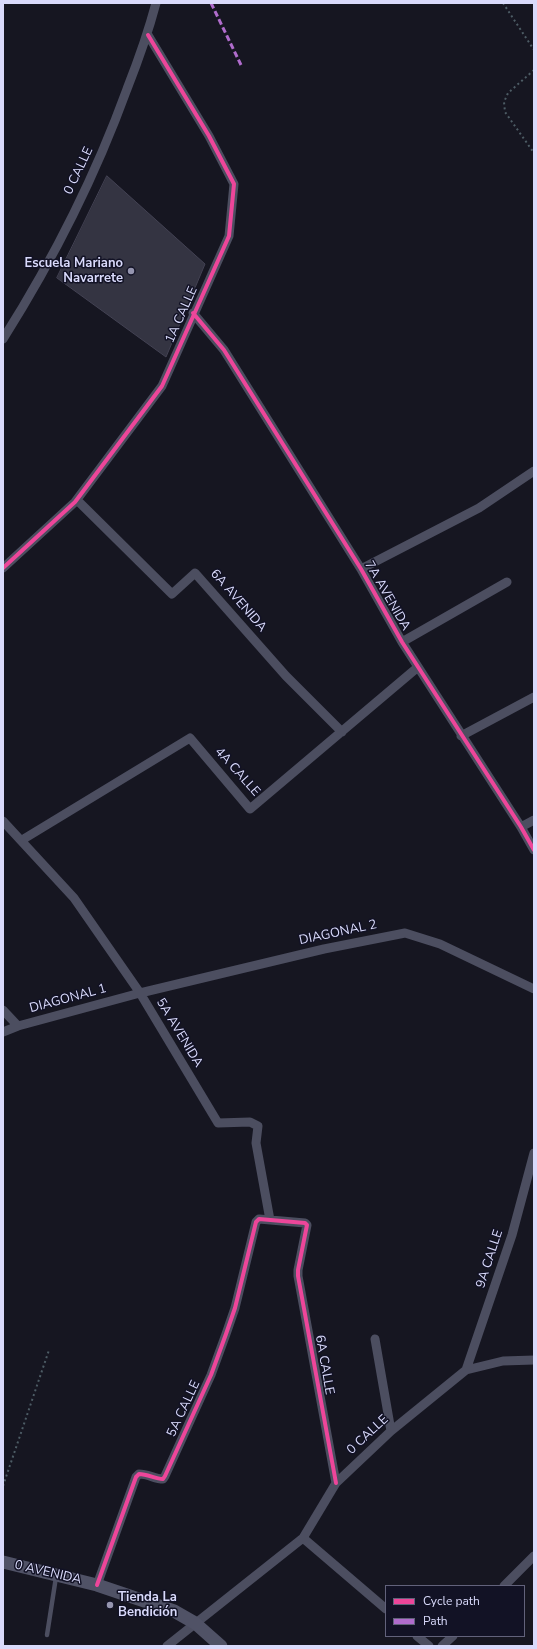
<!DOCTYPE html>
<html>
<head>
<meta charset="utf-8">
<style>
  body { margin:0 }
  #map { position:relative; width:537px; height:1649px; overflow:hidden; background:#161621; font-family:"Nunito Sans",sans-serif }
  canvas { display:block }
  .frame { position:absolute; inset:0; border:4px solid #d9dafb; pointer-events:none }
  .legend { position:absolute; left:385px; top:1585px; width:140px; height:52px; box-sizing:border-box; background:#121225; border:1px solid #62627b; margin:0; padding:5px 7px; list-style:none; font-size:12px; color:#d9dafb }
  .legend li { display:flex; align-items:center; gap:8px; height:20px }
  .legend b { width:20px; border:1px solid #62627b }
</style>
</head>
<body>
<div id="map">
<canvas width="537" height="1649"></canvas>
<div class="frame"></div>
<ul class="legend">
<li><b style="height:5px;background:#ed469a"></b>Cycle path</li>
<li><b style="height:5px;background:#b06ccc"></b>Path</li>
</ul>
</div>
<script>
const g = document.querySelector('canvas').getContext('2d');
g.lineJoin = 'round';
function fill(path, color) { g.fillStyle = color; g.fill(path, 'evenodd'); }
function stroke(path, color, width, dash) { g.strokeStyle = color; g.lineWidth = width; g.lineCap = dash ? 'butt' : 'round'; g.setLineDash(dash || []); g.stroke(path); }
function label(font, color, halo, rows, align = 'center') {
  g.font = font + ' "Nunito Sans",sans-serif'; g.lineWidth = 3; g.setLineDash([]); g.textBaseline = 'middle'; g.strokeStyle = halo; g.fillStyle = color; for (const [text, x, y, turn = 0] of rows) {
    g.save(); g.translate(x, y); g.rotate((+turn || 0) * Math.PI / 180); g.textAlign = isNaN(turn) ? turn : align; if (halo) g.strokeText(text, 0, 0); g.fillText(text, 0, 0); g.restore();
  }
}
const building = new Path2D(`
  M107 176 205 264 166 357 57 278Z`);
fill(building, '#343442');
stroke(building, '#434253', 1);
stroke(new Path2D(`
  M503 3 534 50
  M534 70 508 93 504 102 505 112 534 153
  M3 1486 49 1350`), '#4d5c65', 2, [2, 3]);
stroke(new Path2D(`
  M47 1635 56 1577`), '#4c4e60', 4.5);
stroke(new Path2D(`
  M193 313 224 350 361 569 402 642 521 827 534 850
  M3 339C53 260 95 177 127 89 138 61 148 33 156 3
  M77 500 172 594 195 573 286 676 342 732
  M3 568 75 502 162 386 229 236 234 184 209 136 148 35
  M361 569 479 508 534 471
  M402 642 507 582
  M461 736 534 697
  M3 821 74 898 140 993 218 1123 250 1122 258 1126 256 1143 270 1220
  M521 827 534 820
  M22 840 190 738 250 809 418 667
  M3 1010 18 1026
  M3 1032 18 1026 140 993 324 949 405 933 440 944 534 989
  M375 1339 391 1431
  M466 1370 512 1235 534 1153
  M303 1538 386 1609
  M97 1585 136 1477 139 1474C148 1474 155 1479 163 1479L165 1476 211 1375 226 1334 235 1308 256 1222 259 1219 305 1223 307 1225 298 1270V1276L336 1483
  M504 1586 534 1556
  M417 1636 429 1646
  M167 1646 303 1538 336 1483 391 1431 466 1370 503 1361 534 1360
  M442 1646 453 1636`), '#4c4e60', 9);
stroke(new Path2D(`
  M3 1562 97 1585 174 1611 195 1623 221 1646`), '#505266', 13);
stroke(new Path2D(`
  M211 3 241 65`), '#b06ccc', 3, [6, 3]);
stroke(new Path2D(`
  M193 313 224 350 361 569 402 642 521 827 534 850
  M3 568 75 502 162 386 229 236 234 184 209 136 148 35
  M97 1585 136 1477 139 1474C148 1474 155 1479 163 1479L165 1476 211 1375 226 1334 235 1308 256 1222 259 1219 305 1223 307 1225 298 1270V1276L336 1483`), '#ed469a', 4);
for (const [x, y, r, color] of [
  [131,271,4,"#9595af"],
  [110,1605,4,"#9595af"]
]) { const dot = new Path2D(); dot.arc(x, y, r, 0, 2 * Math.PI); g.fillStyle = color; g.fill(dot); stroke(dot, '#121225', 1.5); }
label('13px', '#d9dafb', '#121225', [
  ["0 CALLE",79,171,-65],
  ["1A CALLE",182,315,-66],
  ["7A AVENIDA",387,596,60],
  ["6A AVENIDA",238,601,49],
  ["4A CALLE",237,772,48],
  ["DIAGONAL 2",338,933,-12],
  ["DIAGONAL 1",68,999,-15],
  ["5A AVENIDA",179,1033,59],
  ["9A CALLE",490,1259,-72],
  ["6A CALLE",324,1365,80],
  ["5A CALLE",184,1409,-65],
  ["0 CALLE",368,1435,-43],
  ["0 AVENIDA",48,1573,13]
]);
label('bold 13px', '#d9dafb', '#121225', [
  ["Escuela Mariano",123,264],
  ["Navarrete",123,279],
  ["Tienda La",118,1598,"left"],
  ["Bendición",118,1613,"left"]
], 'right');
</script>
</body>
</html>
